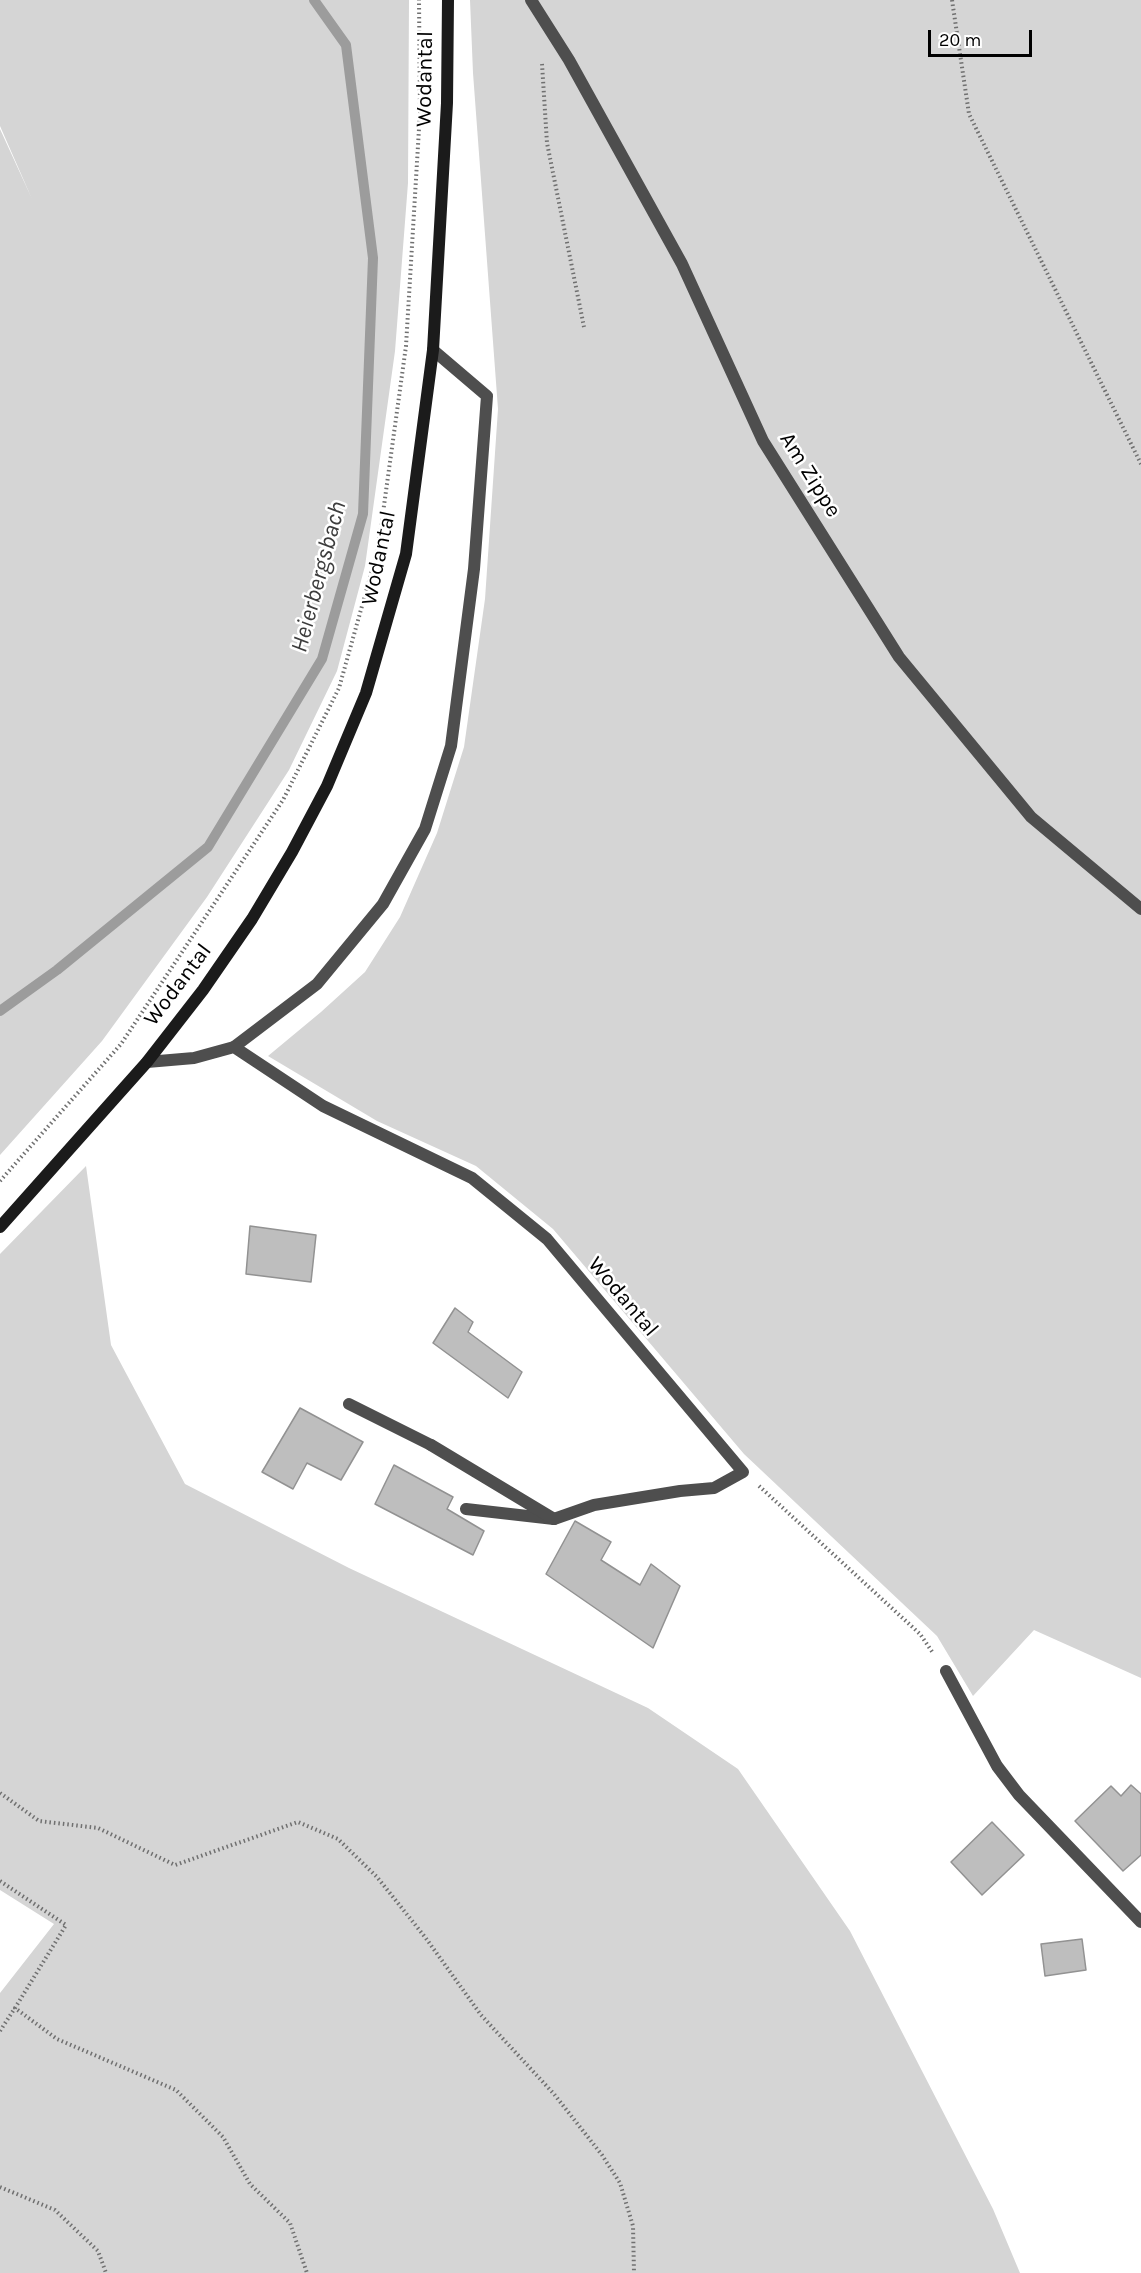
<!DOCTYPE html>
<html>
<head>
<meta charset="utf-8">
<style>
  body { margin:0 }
  #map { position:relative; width:1141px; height:2273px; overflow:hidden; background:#fff; font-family:Karla,sans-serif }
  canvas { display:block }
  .scale { position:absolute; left:928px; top:30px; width:104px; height:27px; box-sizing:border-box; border:3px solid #000; border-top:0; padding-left:8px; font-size:18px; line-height:21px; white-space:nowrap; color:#000; -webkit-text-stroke:4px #fff; paint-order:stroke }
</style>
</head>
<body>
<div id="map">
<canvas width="1141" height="2273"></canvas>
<div class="scale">20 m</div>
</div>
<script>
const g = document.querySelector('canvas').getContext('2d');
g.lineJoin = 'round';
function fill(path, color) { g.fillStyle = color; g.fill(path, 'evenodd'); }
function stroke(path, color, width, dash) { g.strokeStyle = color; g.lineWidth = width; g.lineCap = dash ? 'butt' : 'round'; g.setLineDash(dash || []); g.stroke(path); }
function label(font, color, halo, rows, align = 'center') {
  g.font = font + ' Karla,sans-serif'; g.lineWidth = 5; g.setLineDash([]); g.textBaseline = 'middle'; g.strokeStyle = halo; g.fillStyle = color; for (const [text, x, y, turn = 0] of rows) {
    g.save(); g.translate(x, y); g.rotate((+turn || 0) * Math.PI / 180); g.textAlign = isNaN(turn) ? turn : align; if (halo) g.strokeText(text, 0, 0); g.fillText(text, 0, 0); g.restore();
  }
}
fill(new Path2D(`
  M0 0H409L408 183 395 351 365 566 337 671 289 770 207 897 102 1041 0 1155V129L32 199 0 126Z
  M470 0H1141V1678L1034 1630 973 1696 937 1636 744 1454 553 1229 476 1166 377 1121 268 1056 321 1012 365 972 400 917 437 833 464 747 485 599 498 409 473 73Z
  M86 1166 111 1345 185 1484 349 1568 648 1708 738 1769 850 1931 993 2209 1020 2273H0V1993L54 1924 0 1890V1254Z`), '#d5d5d5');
stroke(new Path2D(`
  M0 1011 57 970 208 847 322 659 363 514 373 258 346 45 314 0`), '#9c9c9c', 10);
const building = new Path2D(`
  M250 1226 316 1235 311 1282 246 1274Z
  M455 1308 473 1322 468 1332 522 1372 508 1398 433 1343Z
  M300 1408 363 1442 341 1480 307 1463 293 1489 262 1472Z
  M394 1465 453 1497 447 1509 484 1531 473 1555 375 1504Z
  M575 1521 611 1542 601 1560 640 1585 651 1564 680 1586 653 1648 546 1574Z
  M1131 1785 1141 1794V1855L1123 1871 1075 1821 1111 1786 1121 1796Z
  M992 1822 1024 1855 982 1895 951 1862Z
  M1082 1939 1086 1970 1045 1976 1041 1944Z`);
fill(building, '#bebebe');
stroke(building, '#929292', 1.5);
stroke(new Path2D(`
  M952 0 969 114 1141 464
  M542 64 547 143 584 327
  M0 1181 121 1044 283 800 339 688 378 549 406 346 420 112 419 0
  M759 1486 920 1634 933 1653
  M0 1793 39 1821 98 1828 175 1865 298 1822 338 1839 377 1877 425 1937 481 2015 554 2094 602 2155 620 2183 633 2226 634 2273
  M0 1881 66 1925 15 2008 57 2039 176 2090 223 2137 250 2184 290 2223 307 2273
  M0 2031 15 2008
  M0 2187 55 2210 98 2251 106 2273`), '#707070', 4, [1.5, 3]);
stroke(new Path2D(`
  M234 1047 317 984 383 904 425 829 451 746 474 569 487 396 433 350
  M349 1404 431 1445
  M466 1509 554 1519
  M946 1671 997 1766 1019 1795 1141 1922`), '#4e4e4e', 12);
stroke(new Path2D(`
  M531 0 569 60 682 264 763 441 899 657 1031 817 1141 909
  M147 1062 194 1058 234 1047 323 1106 472 1178 547 1239 743 1472 714 1488 680 1491 594 1505 554 1519 431 1445`), '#4e4e4e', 12);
stroke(new Path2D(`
  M0 1227 147 1062 203 990 252 919 292 852 327 786 366 693 406 554 433 350 447 103 448 0`), '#1b1b1b', 12);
label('22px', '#000', '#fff', [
  ["Wodantal",425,79,-89],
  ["Am Zippe",810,475,58],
  ["Wodantal",379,558,-78],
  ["Wodantal",178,985,-53],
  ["Wodantal",623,1297,50]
]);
label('italic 24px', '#3d3d3d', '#fff', [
  ["Heierbergsbach",319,577,-75]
]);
</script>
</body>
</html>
